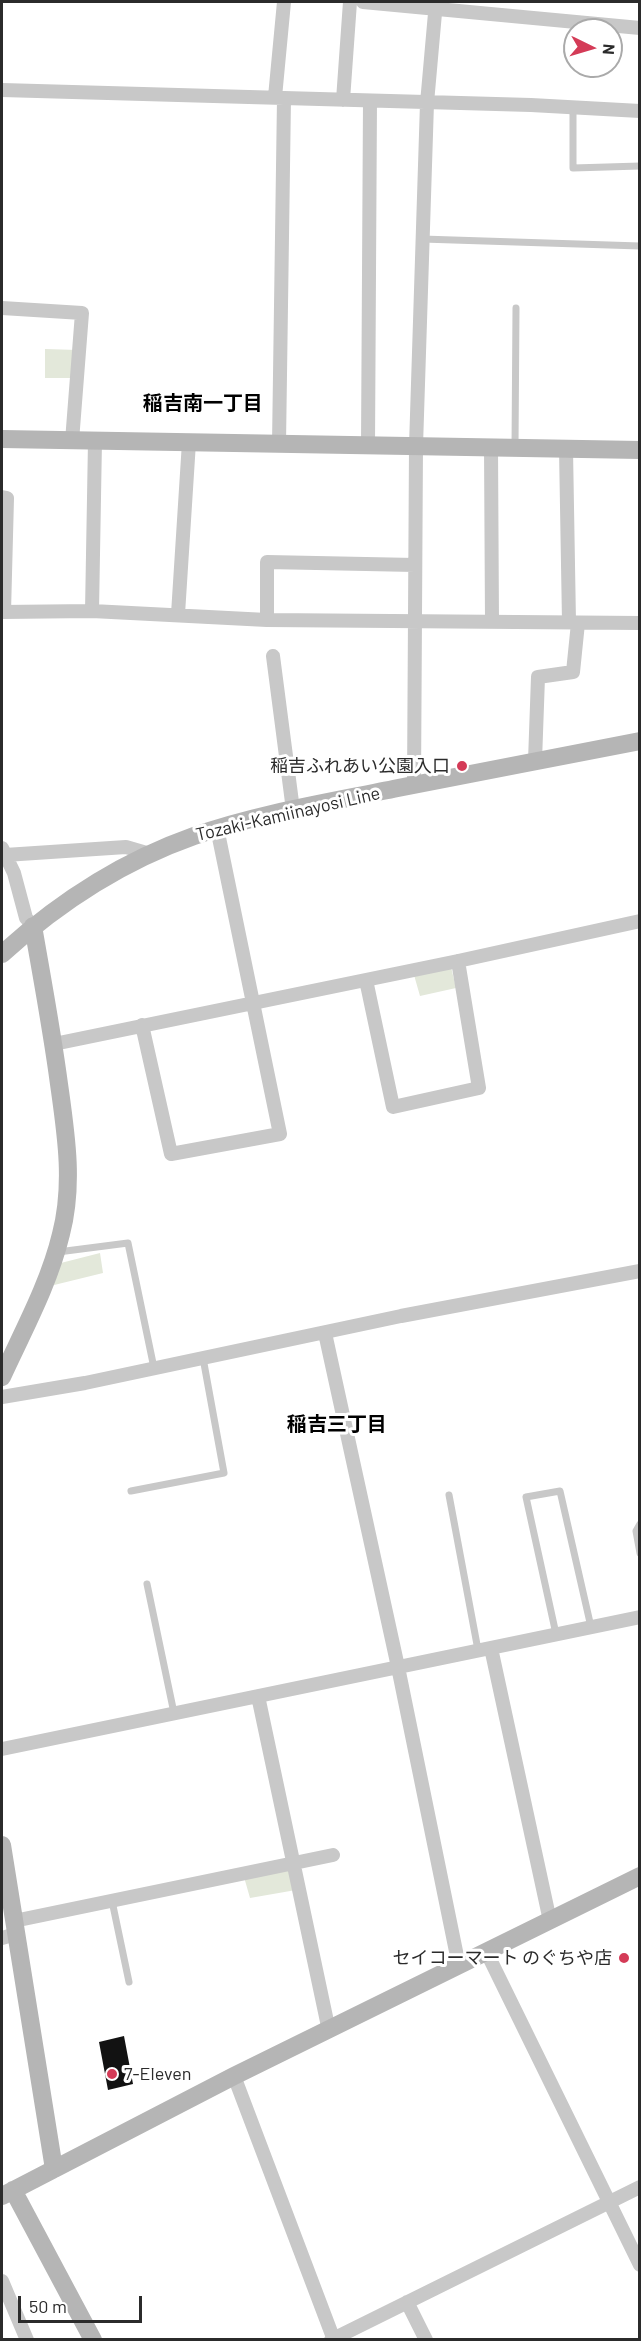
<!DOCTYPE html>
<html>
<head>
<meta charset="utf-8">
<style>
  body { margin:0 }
  #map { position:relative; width:641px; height:2341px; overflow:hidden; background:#fff; font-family:Barlow,sans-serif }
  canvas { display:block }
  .frame { position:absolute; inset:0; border:3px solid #2b2b2b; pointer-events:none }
  .north { position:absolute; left:563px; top:18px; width:60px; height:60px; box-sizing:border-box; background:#fff; border:2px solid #aaa; border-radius:50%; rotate:95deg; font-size:16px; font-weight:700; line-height:24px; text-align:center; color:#2b2b2b }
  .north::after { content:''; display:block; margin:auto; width:21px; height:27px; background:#d43b57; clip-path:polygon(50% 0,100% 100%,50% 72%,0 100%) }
  .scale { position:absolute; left:18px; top:2296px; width:124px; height:27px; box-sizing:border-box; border:3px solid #2b2b2b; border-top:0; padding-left:8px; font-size:18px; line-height:21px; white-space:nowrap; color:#2b2b2b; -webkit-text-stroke:4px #fff; paint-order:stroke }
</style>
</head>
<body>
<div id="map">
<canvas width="641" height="2341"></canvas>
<div class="frame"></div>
<div class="north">N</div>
<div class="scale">50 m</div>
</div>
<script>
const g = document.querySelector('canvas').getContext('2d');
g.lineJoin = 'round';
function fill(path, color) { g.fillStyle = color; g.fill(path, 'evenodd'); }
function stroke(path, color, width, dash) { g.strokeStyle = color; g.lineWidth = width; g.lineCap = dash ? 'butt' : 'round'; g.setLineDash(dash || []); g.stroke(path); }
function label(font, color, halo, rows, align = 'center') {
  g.font = font + ' Barlow,"Noto Sans JP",sans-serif'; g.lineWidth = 6; g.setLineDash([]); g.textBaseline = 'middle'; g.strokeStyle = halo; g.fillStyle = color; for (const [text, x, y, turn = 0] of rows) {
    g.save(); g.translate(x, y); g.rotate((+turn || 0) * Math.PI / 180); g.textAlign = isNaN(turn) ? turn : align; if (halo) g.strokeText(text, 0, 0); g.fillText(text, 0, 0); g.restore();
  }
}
fill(new Path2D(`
  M45 349 78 350 77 378H45Z
  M451 967 456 988 420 996 414 975Z
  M100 1253 103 1273 46 1287 53 1265Z
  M291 1868 296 1890 250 1898 244 1877Z`), '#e3e8da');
fill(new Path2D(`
  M124 2036 133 2084 108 2090 99 2042Z`), '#121212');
stroke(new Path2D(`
  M573 107V168L640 166
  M422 239 640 246
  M515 447 516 308
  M58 1252 128 1243 154 1368
  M131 1491 224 1473 203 1358
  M449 1495 478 1650
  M640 1524 636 1531 640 1553
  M147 1584 174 1713
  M556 1634 526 1497 560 1491 591 1627
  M112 1901 129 1982`), '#c8c8c8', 7);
stroke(new Path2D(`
  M363 2 640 28
  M2 90 531 105 640 111
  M275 97 284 2
  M343 100 350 2
  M2 308 82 313 72 441
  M279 444 284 98
  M368 445 370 101
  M491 447 492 622
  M566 449 569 622
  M2 497 7 498 4 612
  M92 611 95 441
  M2 612 92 611 267 620 640 623
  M178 614 189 442
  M267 620V562L415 565
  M273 656 293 810
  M535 761 538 677 573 672 578 623
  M414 785 416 446 427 103 436 2
  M2 848 14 873 26 918 33 926
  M5 855 126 847 150 854
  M366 980 393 1107 479 1088 458 961
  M142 1025 171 1154 280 1134 217 828
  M54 1044 458 961 640 921
  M325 1333 398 1667 459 1966
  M2 1397 85 1383 401 1316 640 1271
  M491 1648 550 1921
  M258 1696 329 2031
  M2 1749 640 1617
  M14 1921 333 1855
  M2 1938 16 1934
  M487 1953 640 2265
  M234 2076 334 2340
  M2 2281 27 2340
  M407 2302 426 2340
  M331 2340 640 2187`), '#c8c8c8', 14);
stroke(new Path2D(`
  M2 439 640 450
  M2 954C58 903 123 861 194 836 260 813 330 802 398 788 479 772 559 757 640 741
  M2 1377C23 1331 49 1284 61 1234 74 1184 66 1134 59 1084 52 1031 42 978 33 926
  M2 1845 54 2169
  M13 2190 93 2340
  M2 2196 234 2076 640 1876`), '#b5b5b5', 18);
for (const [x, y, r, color] of [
  [462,766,6,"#d43b57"],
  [624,1958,6,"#d43b57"],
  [112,2074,6,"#d43b57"]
]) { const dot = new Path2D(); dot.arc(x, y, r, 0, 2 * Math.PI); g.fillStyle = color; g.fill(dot); stroke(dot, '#fff', 2); }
label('18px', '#2b2b2b', '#fff', [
  ["稲吉ふれあい公園入口",450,766],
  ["セイコーマート のぐちや店",612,1958],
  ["7-Eleven",124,2074,"left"]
], 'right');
label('18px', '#2b2b2b', '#fff', [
  ["Tozaki-Kamiinayosi Line",288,814,-13]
]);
label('bold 20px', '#000', '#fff', [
  ["稲吉南一丁目",203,403],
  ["稲吉三丁目",337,1424]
]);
</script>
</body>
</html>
